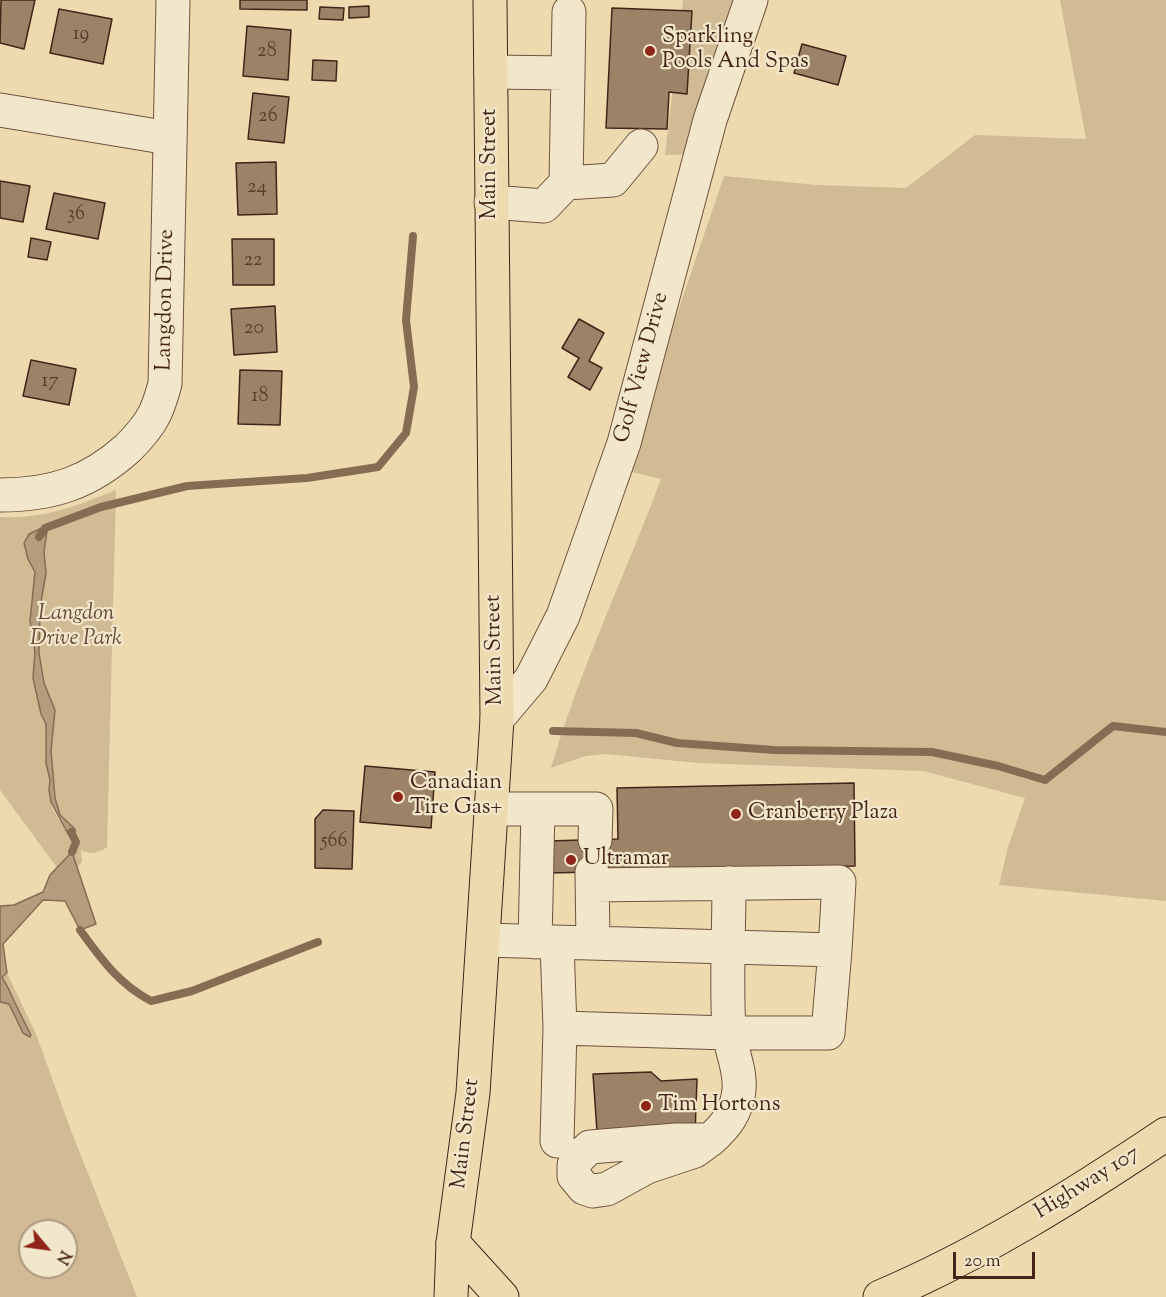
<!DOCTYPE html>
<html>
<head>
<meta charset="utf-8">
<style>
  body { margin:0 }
  #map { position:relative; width:1166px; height:1297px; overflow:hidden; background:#eddaaf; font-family:"Sorts Mill Goudy",serif }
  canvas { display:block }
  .north { position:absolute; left:18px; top:1219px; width:60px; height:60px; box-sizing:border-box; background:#f3e7cb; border:2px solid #ad9983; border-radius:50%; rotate:119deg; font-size:16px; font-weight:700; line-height:24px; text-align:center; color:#442418 }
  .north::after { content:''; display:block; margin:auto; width:21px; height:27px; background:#8f2418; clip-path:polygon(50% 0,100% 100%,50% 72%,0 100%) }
  .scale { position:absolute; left:953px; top:1252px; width:82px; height:27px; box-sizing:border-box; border:3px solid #442418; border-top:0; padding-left:8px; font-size:18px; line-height:21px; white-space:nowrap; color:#442418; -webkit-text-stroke:4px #f3e7cb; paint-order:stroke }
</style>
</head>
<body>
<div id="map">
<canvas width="1166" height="1297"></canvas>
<div class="north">N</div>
<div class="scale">20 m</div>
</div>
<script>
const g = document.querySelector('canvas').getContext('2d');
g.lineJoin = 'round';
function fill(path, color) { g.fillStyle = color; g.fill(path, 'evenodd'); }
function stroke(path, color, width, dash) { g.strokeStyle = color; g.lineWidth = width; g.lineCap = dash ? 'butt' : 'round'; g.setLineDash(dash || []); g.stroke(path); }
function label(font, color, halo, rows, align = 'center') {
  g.font = font + ' "Sorts Mill Goudy",serif'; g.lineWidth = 4.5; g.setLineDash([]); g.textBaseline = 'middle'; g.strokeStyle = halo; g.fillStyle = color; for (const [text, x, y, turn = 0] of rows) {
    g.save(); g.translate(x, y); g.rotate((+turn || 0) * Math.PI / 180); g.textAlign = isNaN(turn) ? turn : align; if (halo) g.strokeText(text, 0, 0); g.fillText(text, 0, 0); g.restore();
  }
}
fill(new Path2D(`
  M683 0H744L693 154 665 155Z
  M1060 0H1166V901L999 885 1008 847 1025 798 923 771 698 763 606 754 585 756 551 768C580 669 625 575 661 479L624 470 724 176 817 185 906 188 975 135 1086 139Z
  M116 490 107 847C100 853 89 855 81 850 81 854 82 857 82 861 80 868 67 872 61 873L0 790V517C45 519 76 506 116 490ZM40 529 47 531 44 552 46 573 40 608 39 653 44 683 55 710 51 751 55 798 60 815 75 829 76 841 69 836 52 808 49 790 50 781 45 751 46 724 40 709 33 678 35 652 30 621 35 575 34 568 28 559 24 543Z
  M7 973 36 1034 70 1128 137 1297H0V1002L9 1004 16 1021 31 1035C23 1020 15 1005 9 990 7 985 4 981 2 977ZM30 1231H66V1267H30Z`), '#d0bb95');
const water = new Path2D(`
  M42 528H45L47 531 44 552 46 573 40 608 39 653 44 683 55 710 51 751 55 798 60 815 75 829 76 842 68 834 51 802 49 790 50 780 46 763V724L41 714 33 678 35 652 30 621 35 572 28 559 24 543 29 534Z
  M72 852 96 924 80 930 65 901 43 900 3 944 7 973 2 977C4 981 7 985 9 990 16 1005 23 1020 31 1035L30 1037 23 1033 9 1004 0 1002V906L14 905 43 892 50 875Z`);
fill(water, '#b49c7c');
stroke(water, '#876c54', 1.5);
stroke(new Path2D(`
  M39 537 45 528 101 507 187 486 307 478 378 467 406 433 414 387 406 320 413 236
  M553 731 636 733 677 743 774 750 932 752 998 766 1045 780 1113 726 1166 732
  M71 832 76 842 72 852
  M80 930C101 959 119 984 151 1001L192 991 318 942`), '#876c54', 8);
const building = new Path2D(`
  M1 0H35L24 49 0 43Z
  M240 0H307V10L240 9Z
  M369 6V17L349 18V7Z
  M320 7 344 8 343 20 319 19Z
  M612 8 692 11 687 94 669 92 667 129 606 128Z
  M59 9 112 19 103 64 50 53Z
  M247 26 291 30 288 80 243 76Z
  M802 44 846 56 838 85 794 73Z
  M313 60 337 61 336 81 312 80Z
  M253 93 289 97 284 143 248 139Z
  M276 162 277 214 238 215 236 163Z
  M0 181 30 186 23 222 0 218Z
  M54 193 105 203 98 239 46 229Z
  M31 238 51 242 47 260 28 257Z
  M232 239H274V285H233Z
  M275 306 277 352 234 355 231 309Z
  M579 319 604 333 589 361 602 368 590 390 568 377 579 358 562 348Z
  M31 360 76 369 69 405 23 396Z
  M240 370 282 371 280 425 238 424Z
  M365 766 435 772 431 828 360 822Z
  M854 783 855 866 548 873 547 841 618 839 617 788Z
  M323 810 354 811 352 869 315 868V819Z
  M651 1072 661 1081 697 1079 695 1134 597 1131 593 1074Z`);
fill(building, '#9c8367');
stroke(building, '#442418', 1.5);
const minor = new Path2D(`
  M491 72 568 73 566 183 544 206 491 202
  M568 73 569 12
  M0 110 169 138
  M566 183 613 180 641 146
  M0 495C52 495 89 483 128 448 137 439 148 427 154 415 159 406 162 394 165 384L173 0
  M497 719 531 679 563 616 624 443 710 120 751 0
  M491 809H596L595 840
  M592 872 593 943
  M592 885 839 882 835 950
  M484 940 835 950 828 1033H729L560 1028 557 1141
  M535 942 538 809
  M557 943 560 1028
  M676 1140H710L695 1151 647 1167 607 1189 593 1191 584 1188 574 1176V1165L579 1157 590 1147Z
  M710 1140C726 1126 737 1112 739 1090 741 1069 731 1052 729 1031 726 982 729 932 729 883`);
const major = new Path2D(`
  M451 1297 453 1243 473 1093 497 719 490 0`);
const highway = new Path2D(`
  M453 1243 502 1297
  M880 1297C981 1254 1075 1195 1166 1134`);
stroke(minor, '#6e523e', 35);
stroke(major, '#442418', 35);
stroke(highway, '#442418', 35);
stroke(minor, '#f3e7cb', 33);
stroke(major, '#eddaaf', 33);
stroke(highway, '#eddaaf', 33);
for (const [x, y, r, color] of [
  [650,51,6,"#8f2418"],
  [398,797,6,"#8f2418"],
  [736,814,6,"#8f2418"],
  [571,860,6,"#8f2418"],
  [646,1106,6,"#8f2418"]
]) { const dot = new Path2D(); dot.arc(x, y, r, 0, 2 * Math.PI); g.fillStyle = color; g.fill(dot); stroke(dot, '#f3e7cb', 2); }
label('20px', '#5a3c2c', null, [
  ["19",81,36],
  ["28",267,53],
  ["26",268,118],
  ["24",257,189],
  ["36",76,216],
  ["22",253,262],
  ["20",254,330],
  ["17",50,383],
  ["18",260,398],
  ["566",334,843]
]);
label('22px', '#442418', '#f3e7cb', [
  ["Sparkling",662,38],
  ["Pools And Spas",662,63],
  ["Canadian",410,784],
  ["Tire Gas+",410,809],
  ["Cranberry Plaza",748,814],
  ["Ultramar",583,860],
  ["Tim Hortons",658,1106]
], 'left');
label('22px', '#442418', '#f3e7cb', [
  ["Main Street",491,164,-90],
  ["Langdon Drive",167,300,-89],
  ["Golf View Drive",643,368,-75],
  ["Main Street",496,650,-91],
  ["Main Street",467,1134,-83],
  ["Highway 107",1088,1184,-32]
]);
label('italic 22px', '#674a37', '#f3e7cb', [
  ["Langdon",76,615],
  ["Drive Park",76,640]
]);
</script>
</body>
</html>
